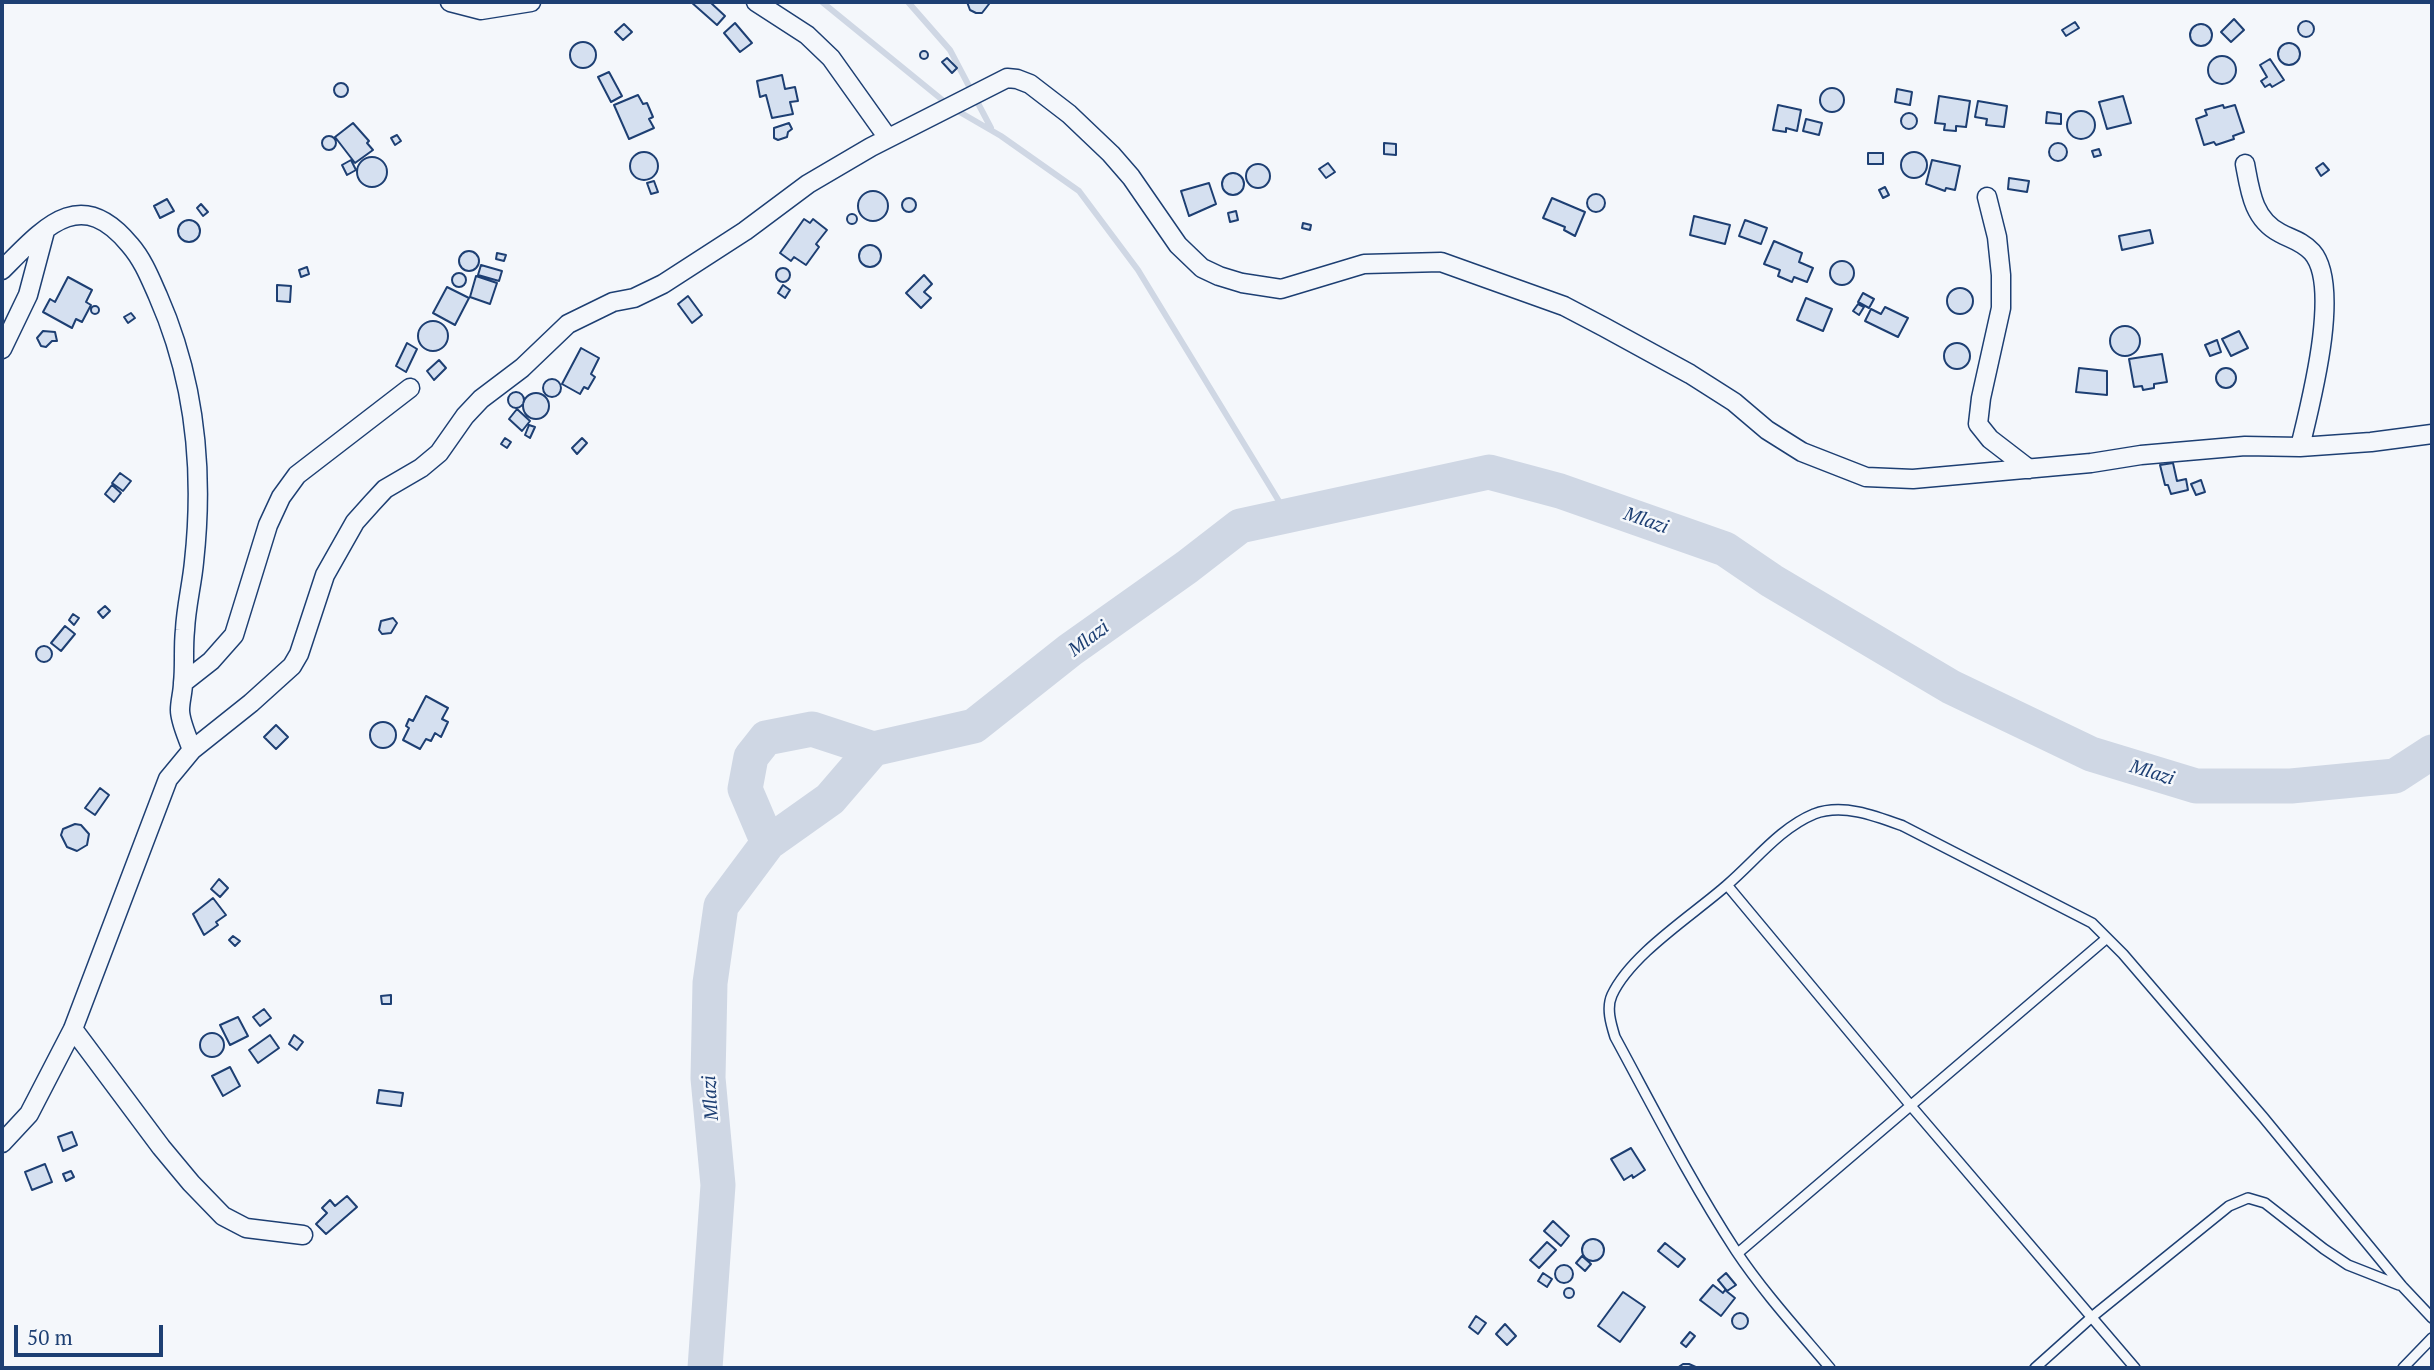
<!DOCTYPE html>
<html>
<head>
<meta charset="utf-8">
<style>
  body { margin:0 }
  #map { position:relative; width:2434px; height:1370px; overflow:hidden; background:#f4f7fb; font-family:"PT Serif",serif }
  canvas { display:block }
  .frame { position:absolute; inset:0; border:4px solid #1d3f73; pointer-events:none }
  .scale { position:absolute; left:14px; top:1325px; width:149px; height:32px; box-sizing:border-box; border:4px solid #1d3f73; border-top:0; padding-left:9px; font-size:21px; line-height:24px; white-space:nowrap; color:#1d3f73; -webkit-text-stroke:5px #f4f7fb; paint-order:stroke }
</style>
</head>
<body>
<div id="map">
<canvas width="2434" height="1370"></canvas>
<div class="frame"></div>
<div class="scale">50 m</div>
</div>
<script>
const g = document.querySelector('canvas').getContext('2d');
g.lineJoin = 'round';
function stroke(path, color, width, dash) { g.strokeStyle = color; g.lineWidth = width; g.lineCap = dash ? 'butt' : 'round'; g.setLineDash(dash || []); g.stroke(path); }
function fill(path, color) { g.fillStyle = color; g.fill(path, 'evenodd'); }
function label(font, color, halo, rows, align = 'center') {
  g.font = font + ' "PT Serif",serif'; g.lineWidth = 5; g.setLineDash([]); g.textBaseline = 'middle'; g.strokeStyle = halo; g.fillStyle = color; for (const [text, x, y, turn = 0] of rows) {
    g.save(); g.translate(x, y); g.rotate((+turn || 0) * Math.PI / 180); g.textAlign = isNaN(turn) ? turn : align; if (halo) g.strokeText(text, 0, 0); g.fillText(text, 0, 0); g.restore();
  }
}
stroke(new Path2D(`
  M822 2 951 107 1001 136 1079 191 1138 270 1288 516
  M908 2 950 50 991 128`), '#cfd7e4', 6);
stroke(new Path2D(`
  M768 843 745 789 751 757 766 738 812 729 873 749
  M705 1368 718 1185 708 1078 710 983 721 906 768 843 830 799 873 749 974 726 1070 650 1187 567 1240 526 1489 472 1560 491 1725 549 1772 581 1951 687 2091 754 2196 786H2291L2395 776 2432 752`), '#cfd7e4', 35);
const building = new Path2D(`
  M691 2H710L725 16 717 25Z
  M967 2H989V4L982 13H976L970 10Z
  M2234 19 2244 30 2231 42 2221 32Z
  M2298 29a8 8 0 1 1 16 0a8 8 0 1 1-16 0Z
  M2075 22 2079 28 2066 36 2062 30Z
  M735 23 752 43 740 52 724 33Z
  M2190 35a11 11 0 1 1 22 0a11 11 0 1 1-22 0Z
  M624 24 632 32 623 40 615 32Z
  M570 55a13 13 0 1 1 26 0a13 13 0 1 1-26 0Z
  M2278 54a11 11 0 1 1 22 0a11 11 0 1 1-22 0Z
  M920 55a4 4 0 1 1 8 0a4 4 0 1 1-8 0Z
  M2208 70a14 14 0 1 1 28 0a14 14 0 1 1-28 0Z
  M947 58 957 68 952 73 942 62Z
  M2270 59 2284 80 2272 87 2270 84 2265 87 2261 81 2267 77 2260 65Z
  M609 72 622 96 611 102 598 77Z
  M782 75 785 89 795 87 798 101 790 102 793 114 772 118 766 95 760 97 757 81Z
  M334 90a7 7 0 1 1 14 0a7 7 0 1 1-14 0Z
  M1820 100a12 12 0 1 1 24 0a12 12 0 1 1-24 0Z
  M1897 89 1912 92 1910 105 1895 102Z
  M638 95 643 104 647 103 653 117 649 119 654 128 629 139 614 105Z
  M1939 96 1970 101 1966 127 1956 126V131L1944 130 1945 124 1935 123Z
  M2123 96 2131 123 2107 129 2099 102Z
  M1978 101 2007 106 2004 127 1986 125 1987 119 1975 117Z
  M1778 105 1801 110 1797 131 1786 128V132L1773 130Z
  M2223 105 2224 108 2235 105 2244 132 2233 136 2234 139 2216 145 2214 142 2204 145 2196 119 2207 115 2205 110Z
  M2067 125a14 14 0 1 1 28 0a14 14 0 1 1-28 0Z
  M2047 112 2061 114V124L2046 123Z
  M1901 121a8 8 0 1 1 16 0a8 8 0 1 1-16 0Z
  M1806 119 1822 123 1819 135 1803 131Z
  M353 123 369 141 367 143 373 150 355 163 335 137Z
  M789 123 792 129 788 132 787 137 778 140 774 138V128Z
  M397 135 401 141 395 145 391 138Z
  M322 143a7 7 0 1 1 14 0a7 7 0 1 1-14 0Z
  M1384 143 1396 144V155L1384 154Z
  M2049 152a9 9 0 1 1 18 0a9 9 0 1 1-18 0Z
  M2099 149 2101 155 2094 157 2092 151Z
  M630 166a14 14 0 1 1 28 0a14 14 0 1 1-28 0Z
  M1901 165a13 13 0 1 1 26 0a13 13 0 1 1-26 0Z
  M1868 153H1883V164H1868Z
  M357 172a15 15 0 1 1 30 0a15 15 0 1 1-30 0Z
  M351 160 356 170 347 175 342 165Z
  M1932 160 1960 166 1955 190 1946 188 1945 191 1926 184Z
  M1328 163 1335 172 1326 178 1319 169Z
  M2323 163 2329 170 2321 176 2316 168Z
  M1246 176a12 12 0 1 1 24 0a12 12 0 1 1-24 0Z
  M1222 184a11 11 0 1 1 22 0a11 11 0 1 1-22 0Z
  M2009 178 2029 181 2027 192 2008 189Z
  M654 181 658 192 651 194 647 183Z
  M1209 183 1216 204 1189 216 1181 191Z
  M1885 187 1889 195 1883 198 1879 190Z
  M858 206a15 15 0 1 1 30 0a15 15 0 1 1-30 0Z
  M1587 203a9 9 0 1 1 18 0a9 9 0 1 1-18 0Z
  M902 205a7 7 0 1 1 14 0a7 7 0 1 1-14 0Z
  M1552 198 1585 212 1575 236 1564 230 1565 227 1543 218Z
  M167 199 174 211 160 218 154 206Z
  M201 204 208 212 203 216 197 208Z
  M1236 211 1238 220 1230 222 1228 213Z
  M847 219a5 5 0 1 1 10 0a5 5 0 1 1-10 0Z
  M1694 216 1730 225 1725 244 1690 235Z
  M804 219 810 223 813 219 827 230 816 244 819 247 806 265 794 257 791 261 780 253Z
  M178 231a11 11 0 1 1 22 0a11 11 0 1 1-22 0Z
  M1745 220 1767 228 1761 244 1739 236Z
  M1303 223 1311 225 1310 230 1302 228Z
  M2150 230 2153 243 2122 250 2119 236Z
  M1774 241 1802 253 1799 262 1813 268 1807 282 1794 277 1792 282 1778 276 1780 270 1764 264Z
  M859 256a11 11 0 1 1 22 0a11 11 0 1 1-22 0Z
  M459 261a10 10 0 1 1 20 0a10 10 0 1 1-20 0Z
  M497 253 506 255 504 261 496 259Z
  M1830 273a12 12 0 1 1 24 0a12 12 0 1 1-24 0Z
  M481 265 502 271 499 281 478 275Z
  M307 267 309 274 301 277 299 270Z
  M776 275a7 7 0 1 1 14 0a7 7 0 1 1-14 0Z
  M452 280a7 7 0 1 1 14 0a7 7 0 1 1-14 0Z
  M924 275 932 284 924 292 931 298 921 308 906 293Z
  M476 276 497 283 490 304 470 297Z
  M68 277 92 290 86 302 91 305 82 322 76 319 72 328 43 312 50 299 55 302Z
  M277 285 291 286 290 302 277 301Z
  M783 285 790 290 785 298 778 293Z
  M447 287 469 298 455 325 433 313Z
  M1947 301a13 13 0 1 1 26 0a13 13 0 1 1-26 0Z
  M1863 293 1874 299 1869 308 1858 302Z
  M688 296 702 315 692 323 678 304Z
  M1806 298 1832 309 1823 331 1797 320Z
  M1858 304 1864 307 1859 315 1853 311Z
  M91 310a4 4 0 1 1 8 0a4 4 0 1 1-8 0Z
  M1885 307 1908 318 1898 337 1865 321 1871 309 1881 314Z
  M131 313 135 318 128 323 124 317Z
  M418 336a15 15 0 1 1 30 0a15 15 0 1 1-30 0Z
  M2110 341a15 15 0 1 1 30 0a15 15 0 1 1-30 0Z
  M43 331 55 332 57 341H52L46 347 41 346 37 338Z
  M2239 331 2248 348 2231 356 2222 339Z
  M2217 340 2221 352 2210 356 2205 345Z
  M1944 356a13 13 0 1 1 26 0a13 13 0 1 1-26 0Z
  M407 343 417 349 406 372 396 366Z
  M581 348 599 358 591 374 595 377 588 389 584 387 580 394 562 384Z
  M2162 354 2167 382 2154 384V388L2143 390 2142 386 2134 387 2129 359Z
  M439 360 446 368 434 380 427 371Z
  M2079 368 2107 371V395L2076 392Z
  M2216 378a10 10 0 1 1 20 0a10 10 0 1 1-20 0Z
  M543 388a9 9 0 1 1 18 0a9 9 0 1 1-18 0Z
  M508 400a8 8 0 1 1 16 0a8 8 0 1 1-16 0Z
  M523 406a13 13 0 1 1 26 0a13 13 0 1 1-26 0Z
  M517 409 530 421 522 431 509 419Z
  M529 425 535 427 530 438 525 435Z
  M505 438 511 442 507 448 501 444Z
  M582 438 587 443 577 454 572 448Z
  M2173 463 2177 481 2186 479 2188 490 2171 494 2168 485H2165L2160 465Z
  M120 473 131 481 123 491 112 483Z
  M2201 480 2205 492 2196 495 2191 484Z
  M112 485 121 493 114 502 105 494Z
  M105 606 110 611 103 618 98 612Z
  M73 614 79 618 74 625 69 620Z
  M393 618 397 623 391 633 382 634 379 630 381 621Z
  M65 626 75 634 61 651 51 643Z
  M36 654a8 8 0 1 1 16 0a8 8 0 1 1-16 0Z
  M426 696 448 708 442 719 448 722 441 737 435 733 431 741 426 739 420 749 403 740 409 728 406 726 409 719 413 721Z
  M370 735a13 13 0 1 1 26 0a13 13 0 1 1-26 0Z
  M276 725 288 737 276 749 264 737Z
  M100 788 109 795 95 815 85 808Z
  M75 824 81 825 89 834 87 845 77 851 67 847 61 835 63 829Z
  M219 879 228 888 220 897 211 889Z
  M213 898 226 915 216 922 218 925 204 935 193 914Z
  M233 936 240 941 235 946 229 940Z
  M391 995V1004H382L381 996Z
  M264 1009 271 1018 260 1026 253 1017Z
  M238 1017 248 1036 230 1045 220 1025Z
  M200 1045a12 12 0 1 1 24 0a12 12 0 1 1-24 0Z
  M270 1035 279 1048 258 1063 249 1050Z
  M294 1035 303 1042 297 1050 289 1044Z
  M230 1067 240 1086 223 1096 212 1076Z
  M379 1090 403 1093 401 1106 377 1103Z
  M72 1132 77 1145 63 1151 58 1137Z
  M1631 1148 1645 1170 1633 1178 1632 1175 1624 1180 1611 1159Z
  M45 1164 52 1182 32 1190 25 1172Z
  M71 1171 74 1177 66 1181 63 1174Z
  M347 1196 357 1207 326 1234 316 1224 327 1213 322 1208 330 1200 335 1206Z
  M1553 1221 1569 1236 1561 1246 1544 1231Z
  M1582 1250a11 11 0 1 1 22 0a11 11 0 1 1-22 0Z
  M1547 1242 1556 1250 1539 1268 1530 1260Z
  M1665 1243 1685 1259 1678 1267 1658 1251Z
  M1582 1256 1591 1264 1585 1271 1576 1263Z
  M1555 1274a9 9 0 1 1 18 0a9 9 0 1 1-18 0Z
  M1543 1273 1552 1279 1547 1287 1538 1281Z
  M1726 1273 1736 1285 1727 1291 1718 1280Z
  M1713 1285 1723 1293 1725 1290 1735 1298 1721 1316 1700 1300Z
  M1564 1293a5 5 0 1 1 10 0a5 5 0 1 1-10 0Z
  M1623 1292 1645 1307 1620 1342 1598 1326Z
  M1732 1321a8 8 0 1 1 16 0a8 8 0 1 1-16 0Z
  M1476 1316 1486 1323 1478 1334 1469 1327Z
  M1505 1324 1516 1336 1507 1345 1496 1334Z
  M1690 1332 1695 1336 1686 1347 1681 1343Z
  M1683 1364H1689L1698 1368H1677Z`);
fill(building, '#d5e0f0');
stroke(building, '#1d3f73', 2);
const service = new Path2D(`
  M1727 885 1911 1106 2135 1368
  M1738 1253 2107 938
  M1830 1368C1798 1330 1764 1293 1736 1251 1691 1182 1654 1109 1615 1037 1611 1024 1606 1008 1612 995 1631 954 1693 915 1727 885 1755 861 1780 828 1814 814 1843 803 1876 816 1903 826L2092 923 2123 954 2263 1117 2402 1286 2432 1318
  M2035 1368 2093 1316 2229 1206 2248 1198 2265 1203 2324 1249 2348 1265 2399 1285
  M2403 1368 2432 1338`);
const minor = new Path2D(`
  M450 2 481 10 531 2
  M756 2 807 35 831 58 888 138
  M2245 164C2250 191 2253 219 2280 233 2291 239 2302 241 2312 252 2342 286 2310 405 2300 447
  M1987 197 1997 237 2001 275V308L1981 398 1978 424 1990 439 2029 469
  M2 270C44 228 80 184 130 245 143 260 150 278 158 296 195 380 204 471 194 562 192 584 186 607 185 630 183 648 185 666 183 683 183 692 180 701 180 710 180 722 188 738 192 750
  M2 349 28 295 45 231
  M183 683 211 661 234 635 268 525 281 497 297 475 410 388
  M73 1029 161 1147 191 1183 223 1216 246 1228 303 1235
  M2 1143 29 1114 73 1029 168 779 192 750 251 703 292 666 299 654 325 575 355 522 372 503 385 489 421 468 439 453 465 416 481 399 522 368 568 324 613 302 634 298 663 284 745 231 808 184 871 147 1007 78 1017 79 1030 84 1069 114 1111 154 1131 177 1178 245 1202 268 1219 276 1242 283 1281 289 1364 264 1441 262 1564 306 1604 327 1690 374 1734 402 1767 430 1802 452 1866 477 1913 479 2091 463 2141 455 2245 446 2300 447 2371 442 2432 434`);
stroke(service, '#1d3f73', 12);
stroke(minor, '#1d3f73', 21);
stroke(service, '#f4f7fb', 9);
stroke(minor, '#f4f7fb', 18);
label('italic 19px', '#1d3f73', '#f4f7fb', [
  ["Mlazi",1646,521,19],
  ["Mlazi",1089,639,-37],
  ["Mlazi",2152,773,17],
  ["Mlazi",711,1098,-94]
]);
</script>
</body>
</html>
